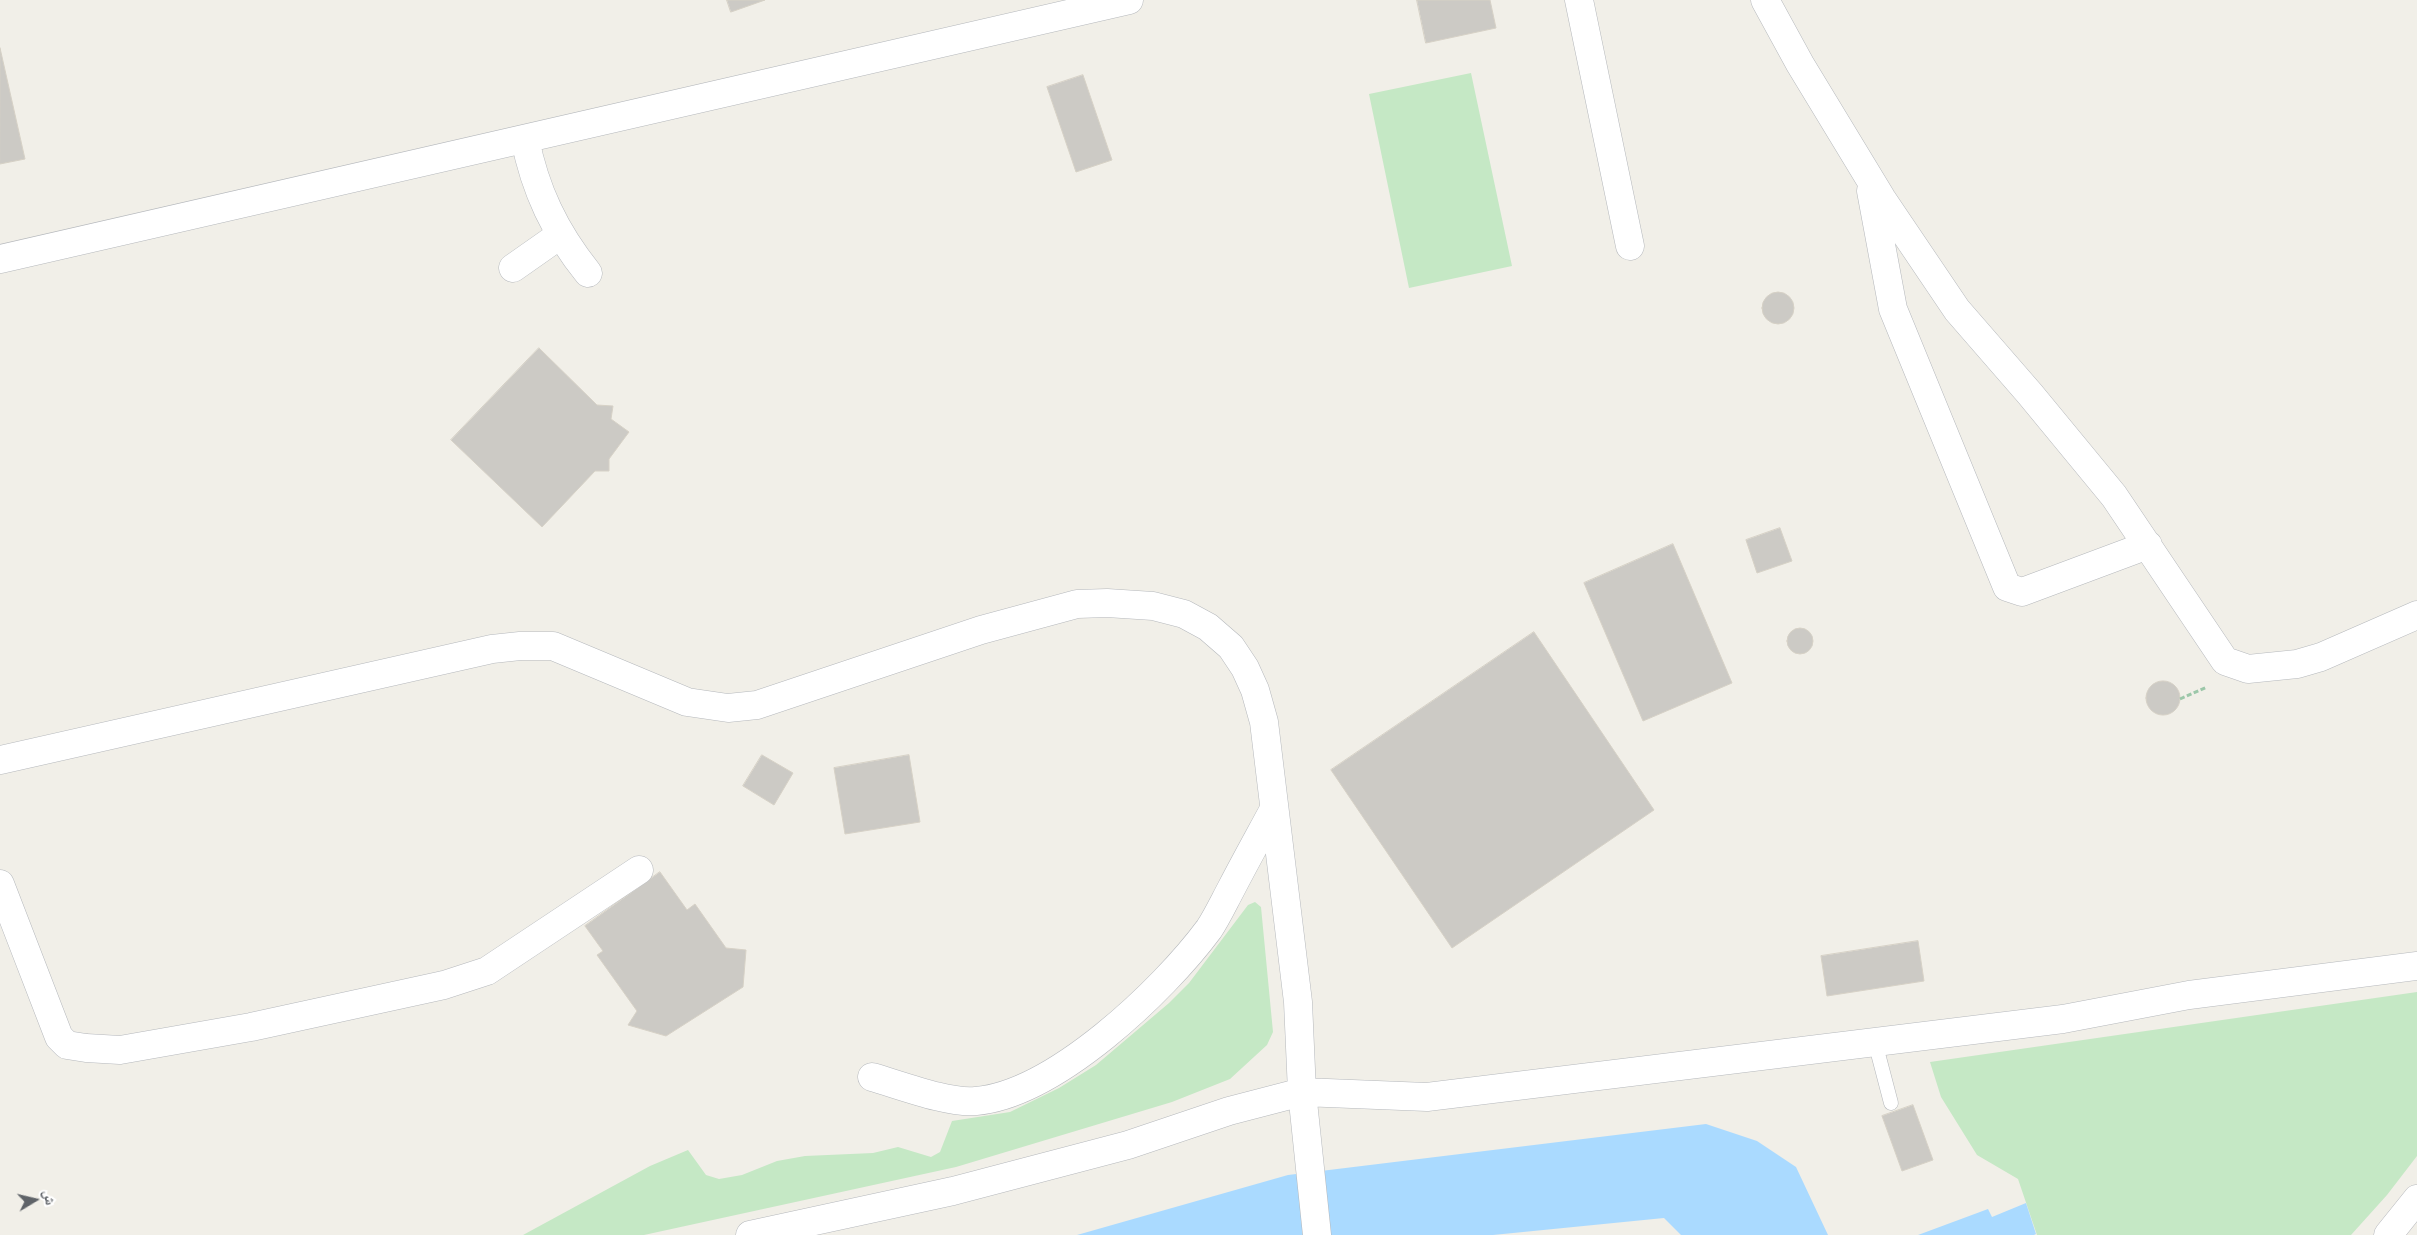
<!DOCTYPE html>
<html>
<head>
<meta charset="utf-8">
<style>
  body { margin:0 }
  #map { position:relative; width:2417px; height:1235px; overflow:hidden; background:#f1efe8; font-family:Lato,"Noto Naskh Arabic",sans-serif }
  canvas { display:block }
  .north { position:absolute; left:10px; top:1175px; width:50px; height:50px; -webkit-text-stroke:4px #fff; paint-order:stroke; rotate:81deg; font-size:14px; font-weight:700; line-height:20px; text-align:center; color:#5f6368 }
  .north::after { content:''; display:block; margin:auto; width:18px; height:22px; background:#5f6368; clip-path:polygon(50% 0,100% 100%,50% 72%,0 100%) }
</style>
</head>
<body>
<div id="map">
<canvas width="2417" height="1235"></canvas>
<div class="north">ش</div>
</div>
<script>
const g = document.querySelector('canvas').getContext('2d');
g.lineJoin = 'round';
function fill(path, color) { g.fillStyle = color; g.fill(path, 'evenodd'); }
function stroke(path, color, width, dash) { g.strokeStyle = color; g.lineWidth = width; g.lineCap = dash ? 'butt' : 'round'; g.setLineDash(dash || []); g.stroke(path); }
fill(new Path2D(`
  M1471 73 1512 266 1409 288 1369 94Z
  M1255 902 1261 907 1273 1032 1267 1045 1230 1079 1172 1102 956 1167 644 1235H523L650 1166 688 1150 706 1175 719 1179 742 1175 777 1161 805 1156 873 1153 898 1147 931 1157 940 1152 952 1121 1010 1112 1059 1088 1096 1065 1169 1003 1189 983 1248 905Z
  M2417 992V1156L2387 1195 2351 1235H2037L2018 1179 1977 1155 1941 1097 1930 1062Z`), '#c5e8c5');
fill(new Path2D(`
  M1706 1124 1757 1141 1796 1167 1828 1235H1681L1664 1218 1493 1235H1077L1288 1175Z
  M2026 1203 2036 1234 2034 1235H1918L1988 1209 1992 1217Z`), '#aadaff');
const building = new Path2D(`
  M727 0H765L731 12Z
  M1417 0H1490L1496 28 1426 43Z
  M0 48 25 159 0 164Z
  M1083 75 1112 160 1076 172 1047 87Z
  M1762 308a16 16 0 1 1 32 0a16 16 0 1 1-32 0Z
  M539 348 597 405 613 406 611 419 629 432 609 459V471H595L542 527 451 440Z
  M1780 528 1792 561 1757 573 1746 540Z
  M1673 544 1732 683 1643 721 1584 583Z
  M1787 641a13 13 0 1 1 26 0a13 13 0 1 1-26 0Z
  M1534 632 1654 810 1452 948 1331 770Z
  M2146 698a17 17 0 1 1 34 0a17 17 0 1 1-34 0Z
  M762 755 793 773 774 805 743 786Z
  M909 755 920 822 845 834 834 768Z
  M660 872 687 910 695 904 726 948 746 950 743 987 666 1036 628 1025 637 1011 597 955 603 951 585 926Z
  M1918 941 1924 981 1827 996 1821 956Z
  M1913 1105 1933 1160 1902 1171 1882 1116Z`);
fill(building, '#cccac5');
stroke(building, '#d6d1c6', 1);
const lane = new Path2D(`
  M1875 1042 1891 1103`);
const street = new Path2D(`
  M1579 0 1630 246
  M1765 0 1800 64 1882 199 1957 310 2030 394 2114 496 2225 661 2248 669 2297 664 2321 657 2417 615
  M525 139C535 190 555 232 588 273
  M1871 191 1893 309 2007 587 2022 592 2148 545
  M0 259 1129 0
  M513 268 560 235
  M0 760 492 649 520 646H553L687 702 728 708 757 705 981 630 1077 604 1107 603 1153 606 1184 614 1208 627 1231 647 1245 668 1255 690 1264 722 1298 1002 1302 1092 1427 1097 2063 1019 2189 995 2417 966
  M0 884 59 1037 67 1045 86 1048 120 1050 251 1027 444 985 487 971 639 870
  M872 1077C900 1085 949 1104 976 1101 1055 1094 1163 991 1209 929 1217 917 1224 902 1231 889 1245 862 1260 835 1274 809
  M750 1235 953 1191 1128 1145 1229 1111 1302 1092 1317 1235
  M2388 1235 2417 1199`);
stroke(lane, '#b5b8bc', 15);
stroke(street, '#b5b8bc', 29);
stroke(new Path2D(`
  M2180 699 2207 687`), '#9cc7a9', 3, [5, 2.5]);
stroke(lane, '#fff', 14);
stroke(street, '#fff', 28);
</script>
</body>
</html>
